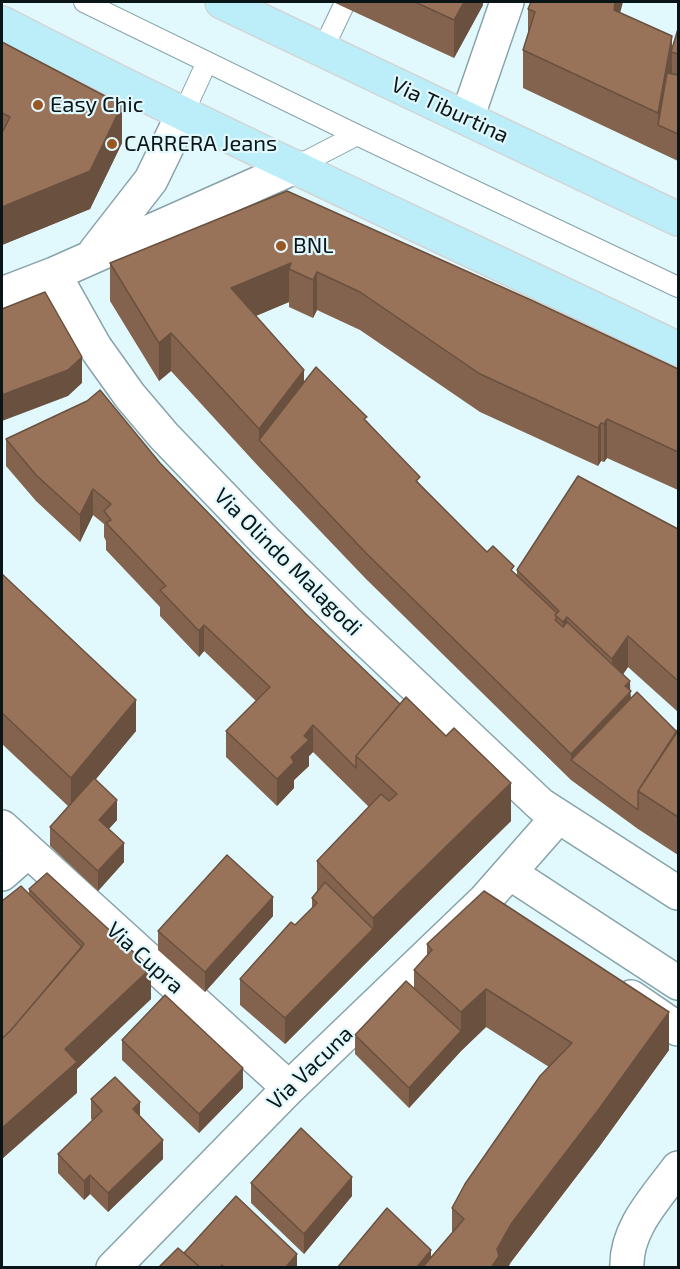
<!DOCTYPE html>
<html>
<head>
<meta charset="utf-8">
<style>
  body { margin:0 }
  #map { position:relative; width:680px; height:1269px; overflow:hidden; background:#e1f8fd; font-family:"Exo 2",sans-serif }
  canvas { display:block }
  .frame { position:absolute; inset:0; border:3px solid #0a1517; pointer-events:none }
</style>
</head>
<body>
<div id="map">
<canvas width="680" height="1269"></canvas>
<div class="frame"></div>
</div>
<script>
const g = document.querySelector('canvas').getContext('2d');
g.lineJoin = 'round';
function stroke(path, color, width, dash) { g.strokeStyle = color; g.lineWidth = width; g.lineCap = dash ? 'butt' : 'round'; g.setLineDash(dash || []); g.stroke(path); }
function fill(path, color) { g.fillStyle = color; g.fill(path, 'evenodd'); }
function label(font, color, halo, rows, align = 'center') {
  g.font = font + ' "Exo 2",sans-serif'; g.lineWidth = 4.5; g.setLineDash([]); g.textBaseline = 'middle'; g.strokeStyle = halo; g.fillStyle = color; for (const [text, x, y, turn = 0] of rows) {
    g.save(); g.translate(x, y); g.rotate((+turn || 0) * Math.PI / 180); g.textAlign = isNaN(turn) ? turn : align; if (halo) g.strokeText(text, 0, 0); g.fillText(text, 0, 0); g.restore();
  }
}
const lane = new Path2D(`
  M84 2 357 135 678 287
  M323 49 343 7
  M183 114 207 62
  M295 167 357 135`);
const street = new Path2D(`
  M467 118 507 2
  M95 252 151 180 183 114
  M54 274 95 347 130 396 164 436 266 542 347 622 541 805 678 893
  M2 294 54 274 295 167
  M2 827 289 1088
  M510 873 678 983
  M2 874 28 851
  M631 997 678 1029
  M113 1268 289 1088 485 900 558 817
  M627 1268C625 1229 657 1197 678 1168`);
const primary = new Path2D(`
  M222 2 678 219
  M2 23C224 138 453 240 678 349`);
stroke(lane, '#87a3a9', 22);
stroke(street, '#87a3a9', 36);
stroke(primary, '#d3d5d5', 36);
stroke(lane, '#fff', 20);
stroke(street, '#fff', 33);
stroke(primary, '#bbeef9', 33);
fill(new Path2D(`
  M333 2H483V5L454 58Z
  M528 9 621 13 672 50 678 29V161L523 88V50L528 35Z
  M2 42 122 143 90 209 2 245Z
  M287 191 678 369V490L607 458 604 462 601 461 598 466 480 412 360 330 317 310 313 318 289 307V302L256 316 304 383 367 421 420 484 487 552 517 575V570L678 529V712L628 667 623 674 630 690 631 698 677 732 678 729V855L638 829 571 780 366 579 259 467 171 371 159 381 110 301V263Z
  M6 439 160 463 306 614 511 821 373 956 285 1044 240 1005V979L312 908V898L317 892V861L369 807 313 752 309 756V766L294 780V788L277 806 226 757V731L256 701 204 651 199 657 160 616V607L106 550V541L104 537V524L93 515 80 542 36 501 6 466Z
  M2 574 136 731 95 780 117 820 109 829 124 862 98 891 50 846V827L68 806 2 744Z
  M29 889 151 999 77 1069V1093L29 894Z
  M273 916 205 992 158 950V931Z
  M427 944 669 1050 599 1147 511 1262 431 1257 452 1233V1208L549 1067 486 1027 461 1051 409 1108 355 1054V1035L414 988V970L427 955Z
  M122 1040 243 1088 199 1133 122 1060Z
  M91 1099 140 1116 163 1159 108 1212 90 1194 84 1200 58 1173V1154L93 1121 91 1119Z
  M251 1183 352 1196 304 1254 251 1203Z`), '#83634d');
fill(new Path2D(`
  M464 2H483V5L454 58V20Z
  M615 2H623L617 25 614 10Z
  M672 36V79L658 125V113Z
  M122 105V143L90 209 2 245V207Z
  M291 263 289 269V302L231 326V288Z
  M317 272V310L313 318V280Z
  M171 333V371L159 381V343Z
  M82 357V383L68 396 2 421V395Z
  M304 370V408L259 440V429Z
  M607 419V458L604 462V424Z
  M601 423V461L598 466V428Z
  M93 489V515L80 542V515Z
  M567 617V648L563 653V622Z
  M204 625V651L199 657V631Z
  M628 636V667L612 691V659Z
  M630 681 631 717 571 760V754Z
  M136 700V731L71 809V778Z
  M313 725V752L309 756V766L294 780V788L277 806V779L304 736Z
  M511 783V821L373 956 285 1044V1018L373 929V918Z
  M117 800V820L99 839V820Z
  M124 843V862L98 891V871Z
  M273 897V916L205 992V972Z
  M151 968V999L77 1069V1093L2 1159V1128L65 1049Z
  M486 989V1027L461 1051 409 1108V1088L461 1031V1012Z
  M669 1012V1050L599 1147 511 1262 508 1268H491L497 1249 511 1224Z
  M243 1068V1088L199 1133V1114Z
  M140 1102V1122L133 1109Z
  M163 1140V1159L108 1212V1193Z
  M90 1175V1194L84 1200V1181Z
  M352 1177V1196L304 1254V1234Z
  M431 1250V1268H416Z
  M297 1254V1268H285Z`), '#6a503f');
const building = new Path2D(`
  M415 2H464L454 20Z
  M531 2H615L614 10 672 36 658 113 523 50 535 12 528 9Z
  M678 29V54L671 52Z
  M2 42 122 105 90 171 2 207V131H3L10 117 2 113Z
  M667 73 678 75V134L658 125Z
  M287 191 531 300 678 369V452L607 419 604 424 601 423 598 428 480 374 360 292 317 272 313 280 289 269 291 263 231 288 304 370 259 429 171 333 159 343 110 263Z
  M45 292 82 357 68 370 2 395V309Z
  M316 367 367 417 364 419 420 477 416 481 487 552 493 546 514 566 511 570 557 613 555 615 557 618 555 620 563 627 567 622 630 681 625 686 631 691 571 754 366 553 259 440Z
  M100 390 160 463 306 614 400 704 356 756V768L313 725 304 736 309 740 291 757 294 762 277 779 226 731 270 687 204 625 199 631 160 590 166 586 106 523 111 520 104 511 111 504 93 489 80 515 36 475 6 439 87 401Z
  M578 476 678 529V681L628 636 612 659 567 617 563 622 555 615 559 611 517 570Z
  M2 574 136 700 71 778 2 713Z
  M637 692 677 732 638 791V810L571 760Z
  M406 697 446 736 454 728 511 783 373 918 317 861 381 794 389 801 397 794 356 756Z
  M678 729V817L638 791Z
  M94 778 117 800 99 820 124 843 98 871 50 827Z
  M227 855 273 897 205 972 158 931Z
  M47 873 151 968 65 1049 77 1062 2 1128V1039L11 1030 84 944 29 889Z
  M325 882 373 929 285 1018 240 979 291 922 295 925 317 903 312 898Z
  M21 886 82 947 11 1030 2 1039V901Z
  M484 891 669 1012 599 1109 511 1224 497 1249 499 1256 491 1268H422L464 1219 452 1208 465 1184 540 1076 572 1043 486 989 461 1012 414 970 432 950 427 944Z
  M406 981 461 1031 409 1088 355 1035Z
  M165 995 243 1068 199 1114 122 1040Z
  M115 1077 140 1102 133 1109 163 1140 108 1193 90 1175 84 1181 58 1154 102 1111 91 1099Z
  M301 1128 352 1177 304 1234 251 1183Z
  M236 1196 297 1254 285 1268H224L222 1265 219 1268H201L184 1253Z
  M387 1208 431 1250 416 1268H337Z
  M178 1248 201 1268H158Z`);
fill(building, '#98735a');
stroke(building, '#6a503f', 1.5);
for (const [x, y, r, color] of [
  [38,105,6,"#995823"],
  [112,144,6,"#995823"],
  [281,246,6,"#995823"]
]) { const dot = new Path2D(); dot.arc(x, y, r, 0, 2 * Math.PI); g.fillStyle = color; g.fill(dot); stroke(dot, '#e1f8fd', 2); }
label('22px', '#0a1517', '#e1f8fd', [
  ["Easy Chic",50,105],
  ["CARRERA Jeans",124,144],
  ["BNL",293,246]
], 'left');
label('22px', '#0a1517', '#e1f8fd', [
  ["Via Tiburtina",450,110,25],
  ["Via Olindo Malagodi",288,562,45],
  ["Via Cupra",145,958,42],
  ["Via Vacuna",310,1068,-44]
]);
</script>
</body>
</html>
